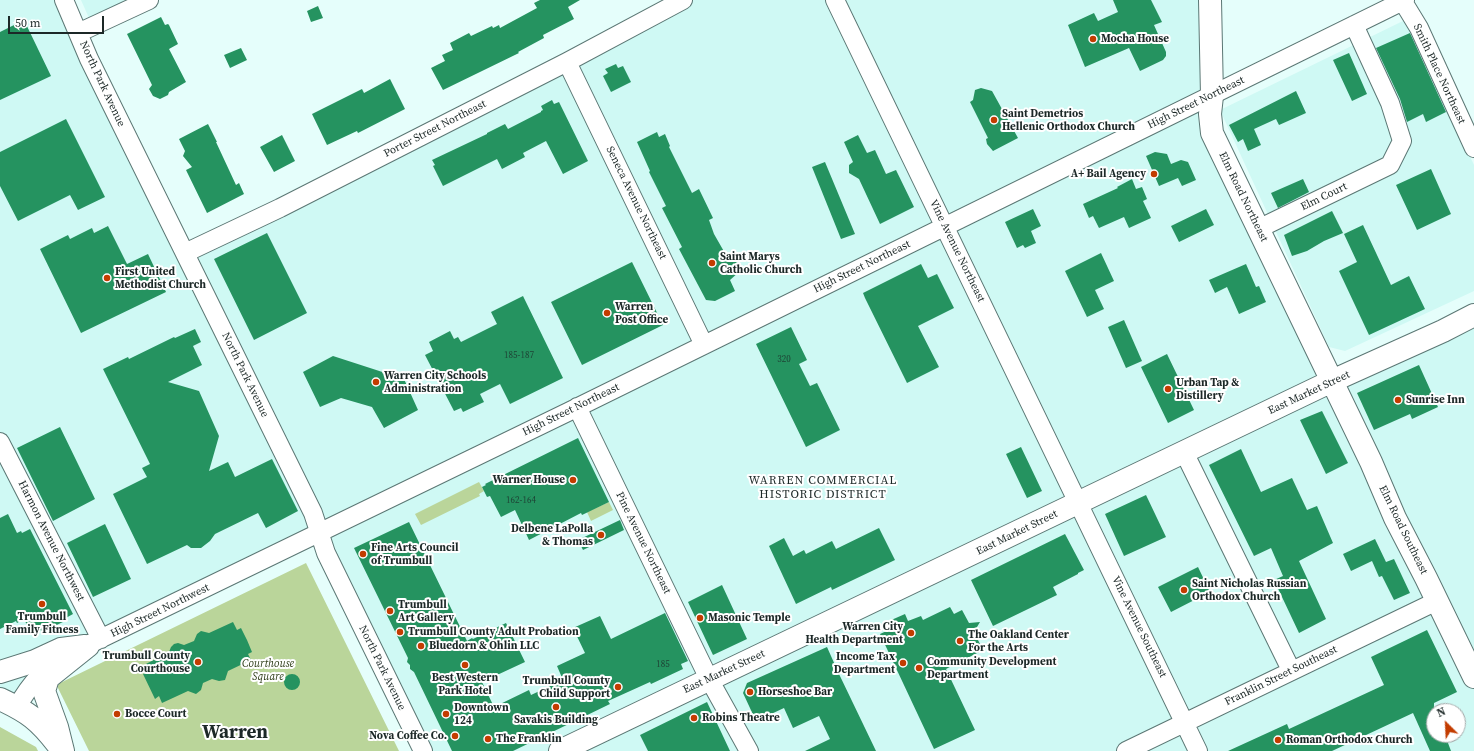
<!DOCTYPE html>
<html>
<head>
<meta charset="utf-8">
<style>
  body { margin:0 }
  #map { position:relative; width:1474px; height:751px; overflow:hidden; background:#e5fefb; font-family:"Source Serif 4",serif }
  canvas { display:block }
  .north { position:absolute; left:1426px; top:703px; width:40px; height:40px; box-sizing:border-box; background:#fff; border:1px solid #a4a9a9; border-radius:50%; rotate:336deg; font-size:11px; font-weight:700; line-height:16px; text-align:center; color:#1c2827 }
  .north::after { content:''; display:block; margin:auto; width:14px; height:18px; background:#c33c00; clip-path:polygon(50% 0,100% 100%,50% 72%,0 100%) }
  .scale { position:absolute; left:8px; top:16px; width:96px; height:18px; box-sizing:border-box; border:2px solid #1c2827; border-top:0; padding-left:5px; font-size:12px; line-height:14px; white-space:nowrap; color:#1c2827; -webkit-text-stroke:3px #fff; paint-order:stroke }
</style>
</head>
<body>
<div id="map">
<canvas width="1474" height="751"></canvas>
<div class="north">N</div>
<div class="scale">50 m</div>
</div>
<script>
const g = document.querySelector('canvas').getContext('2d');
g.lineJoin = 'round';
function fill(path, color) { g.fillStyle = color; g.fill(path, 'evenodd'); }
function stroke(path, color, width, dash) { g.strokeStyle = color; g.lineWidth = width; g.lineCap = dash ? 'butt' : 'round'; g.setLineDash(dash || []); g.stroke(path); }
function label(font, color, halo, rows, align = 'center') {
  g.font = font + ' "Source Serif 4",serif'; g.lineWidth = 4; g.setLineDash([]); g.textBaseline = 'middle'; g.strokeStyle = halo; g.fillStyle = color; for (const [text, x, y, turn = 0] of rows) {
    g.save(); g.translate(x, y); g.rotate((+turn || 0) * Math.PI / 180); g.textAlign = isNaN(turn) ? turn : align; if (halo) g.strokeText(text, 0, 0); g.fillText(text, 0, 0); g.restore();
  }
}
fill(new Path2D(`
  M0 0H64L185 253 683 0H1210V114L1332 381 1474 315V751H423L319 534 67 655 17 707 0 699ZM1434 711H1458V735H1434Z
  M81 0H128L89 18Z
  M1405 20 1474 165V291L1345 351 1329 347 1220 110Z`), '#cff9f4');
fill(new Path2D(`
  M479 482 484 491 479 494 480 496 421 525 415 514Z
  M609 502 613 510 591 521 587 512Z
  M306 563 399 751H89L57 686 60 683Z
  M0 727 36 747 38 751H0Z`), '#bad59a');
fill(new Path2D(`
  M540 0H580L568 7 574 19 543 35 544 38 518 52 519 53 443 90 431 68 445 61 442 55 453 50 450 43 469 33 471 36 492 26 493 28 499 25 500 28 537 8 534 3Z
  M1113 0H1151L1162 22 1154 25 1166 52V56L1163 60 1140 71 1129 48 1085 67 1068 25 1094 13 1098 21 1118 12Z
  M318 6 323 18 311 22 307 11Z
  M161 17 165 25 168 24 169 25 178 44 169 49 186 82 169 92 168 95 160 99 153 96 149 89 152 85 127 34Z
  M24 20 51 76 0 100V32Z
  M1410 33 1446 112 1426 122 1423 114 1407 122 1400 99 1376 48Z
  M241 48 247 60 230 68 224 55Z
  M1349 53 1367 94 1352 101 1333 60Z
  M616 64 618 68 623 66 631 82 611 92 603 76 608 73 605 69Z
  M390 79 405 109 358 133 357 131 327 145 312 114 362 89 364 93Z
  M981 88 992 91 1018 138 993 151 987 144 986 139 988 138 970 102 973 100 975 90Z
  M1296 91 1306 113 1279 125 1276 119 1254 129 1261 145 1248 151 1243 139 1238 142 1229 125Z
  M552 100 554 104 559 102 588 161 563 174 546 141 523 153 525 157 502 169 497 159 443 186 433 166 435 165 432 160 487 134V133L505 124 508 129 541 112V111L543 110 541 106Z
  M66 119 105 197 78 210 70 195 18 221 0 186V152Z
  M208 124 217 142H216L236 185 239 183 244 194 207 213 186 170 192 167 183 156 185 151 179 139Z
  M657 132 659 137 665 134 670 146 669 147 692 193 699 189 713 218 709 220 714 234 730 262H736L739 264V272L730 280 735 291 715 301 706 300 679 249 682 247 662 208 666 206 649 172 650 171 637 142Z
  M282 135 295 161 274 172 260 147Z
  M858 135 867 153 875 150 886 174 896 170 914 207 880 224 859 179 849 173V165L853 162 844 142Z
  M1155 152 1167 154 1171 164 1181 160 1188 162 1196 180 1182 186 1178 178 1159 186 1146 156Z
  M825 162 855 234 841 239 812 167Z
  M1431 169 1451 214 1417 230 1396 185Z
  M1132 179 1136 189 1142 187 1147 199 1143 201 1151 218 1129 228 1124 217 1099 228 1093 216 1089 218 1083 204 1118 188 1117 187Z
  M1303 179 1309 192 1278 208 1271 193Z
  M1033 209 1041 226 1031 231 1036 243 1025 248 1023 245 1017 248 1005 222Z
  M1206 209 1214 225 1179 242 1171 226Z
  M1332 211 1343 233 1324 241 1307 251 1292 256 1284 235Z
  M1363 225 1391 285 1409 276 1425 309 1369 335 1339 271 1357 262 1344 234Z
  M108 226 127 264 148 254 166 292 81 333 40 249 68 235 70 239 92 228 94 233Z
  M267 233 307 313 254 340 214 259Z
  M1101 253 1114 281 1095 290 1104 309 1087 317 1065 271Z
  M632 262 663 325 582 365 551 302Z
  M921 264 928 278 937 274 954 308 918 326 939 367 907 383 865 298 863 293Z
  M1246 264 1256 287 1259 286 1266 302 1239 314 1227 287 1215 293 1209 280Z
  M523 296 563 378 510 404 500 384 480 394 484 402 463 412 461 408 454 411 425 355 433 351 429 342 450 331 454 339 458 337 461 342 497 324 491 312Z
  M1124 320 1142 361 1126 368 1108 327Z
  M791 327 807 360 799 364 810 386 817 383 840 430 806 447 756 344Z
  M195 329 201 342 193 346 202 365 168 382 199 391 219 436 209 471 228 462 235 477 272 459 298 511 266 528 258 513 215 534 210 541 201 548H191L187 545 147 564 113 494 147 477 142 468 150 464 103 369 128 357 129 359 174 337 175 338Z
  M1167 354 1194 410 1168 423 1141 367Z
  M333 356 404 379 418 410 384 428 372 407 341 398 320 407 303 372Z
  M1419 365 1438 407 1412 419 1410 414 1374 430 1357 393Z
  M1322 411 1348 463 1326 474 1300 420Z
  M60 427 95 499 53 521 17 448Z
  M578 438 609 502 582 515 581 513 529 540 515 510 501 517 490 496 487 497 482 487 486 485 485 484Z
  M1021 447 1042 491 1027 498 1006 454Z
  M1241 449 1261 492 1292 478 1307 510 1317 506 1333 543 1299 561 1326 619 1299 633 1274 580 1283 576 1271 548 1254 556 1209 465Z
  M1146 495 1166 537 1124 556 1105 514Z
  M8 514 17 533 21 531 22 533 30 529 73 614 64 619 65 621 42 632 41 630 32 635 24 619 17 623 16 621 0 629V518Z
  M620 520 624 530 583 550 578 540Z
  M409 522 467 641 472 638 473 639 506 623 525 662 482 682 494 707 529 690 531 695 563 680 557 666 585 653 573 628 600 616 611 639 665 613 688 661 681 664 683 669 651 684 650 682 608 701 610 704 513 751H452L414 672 410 669V665L407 662 408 658 354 548Z
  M105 524 131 579 93 597 67 543Z
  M879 528 895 560 832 590 831 587 796 604 769 546 784 538 793 556 804 550 806 554 832 541 836 549Z
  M1065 534 1084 570 1078 573V574L1053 587 1057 595 993 626 971 580Z
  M1375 539 1386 562 1394 559 1410 593 1394 600 1382 576 1379 577 1372 561 1351 571 1343 554Z
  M1198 567 1210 592 1171 612 1158 587Z
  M722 585 747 639 713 655 688 602Z
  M950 607 954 614 962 610 969 623 980 622 974 632 983 650 946 669 975 730 934 749 880 634 893 628 889 621 905 614 908 621 921 616 923 620Z
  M233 622 237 630 241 628 247 640 252 652 248 654 251 660 228 671 225 680 219 681 212 679 203 683 201 690 196 694 188 691 162 703 159 696 155 699 143 674 147 672 144 665 169 652 171 647 174 644 178 643 184 645 194 641 197 634 201 631 209 633Z
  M1427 630 1457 692 1434 703V735H1445L1451 751H1430L1413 713 1332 751H1228L1287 724 1289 729 1384 685 1371 657Z
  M827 647 839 674 876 751H805L830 739 819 716 793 728 784 708 756 721 743 693 747 683Z
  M284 682a8 8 0 1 1 16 0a8 8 0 1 1-16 0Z
  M707 702 730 751H648L640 735Z`), '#259360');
const minor = new Path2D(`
  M64 0 89 59 313 513 326 553 423 751
  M835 0 1198 751
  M1402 0 1419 28 1474 148
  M78 33 149 0
  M567 62 704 345
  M1258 229 1390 165 1402 141 1390 103 1354 25
  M185 253 280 208 567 62 683 0
  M577 407 709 679 749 751
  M0 442 101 639
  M1184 452 1291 670
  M17 707C32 681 42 671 67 655L568 412 1405 0
  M1126 751 1437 601`);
const major = new Path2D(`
  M1210 0 1212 96 1210 114 1212 133 1371 462 1395 518 1426 578 1474 677
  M0 672 35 661 61 649 85 646
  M0 699C28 712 39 720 58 745
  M63 751 57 727 44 691 48 678 88 646
  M560 751 1332 381 1443 331 1474 315`);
stroke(minor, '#5b7774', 20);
stroke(major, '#5b7774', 24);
stroke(minor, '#fff', 18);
stroke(major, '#fff', 22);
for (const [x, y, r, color] of [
  [1093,39,4,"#c33c00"],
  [994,120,4,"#c33c00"],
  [1154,174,4,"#c33c00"],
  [712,263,4,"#c33c00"],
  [107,278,4,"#c33c00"],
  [607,313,4,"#c33c00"],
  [376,382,4,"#c33c00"],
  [1168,389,4,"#c33c00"],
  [1398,400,4,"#c33c00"],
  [573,480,4,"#c33c00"],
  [601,535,4,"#c33c00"],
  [363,554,4,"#c33c00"],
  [1184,590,4,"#c33c00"],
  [42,604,4,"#c33c00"],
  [390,611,4,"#c33c00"],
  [700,618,4,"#c33c00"],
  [400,632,4,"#c33c00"],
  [911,633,4,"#c33c00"],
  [960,641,4,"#c33c00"],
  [421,646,4,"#c33c00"],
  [198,662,4,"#c33c00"],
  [903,663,4,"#c33c00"],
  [465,665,4,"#c33c00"],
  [919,668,4,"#c33c00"],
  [618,687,4,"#c33c00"],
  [750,692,4,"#c33c00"],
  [556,707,4,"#c33c00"],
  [117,714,4,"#c33c00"],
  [446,714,4,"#c33c00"],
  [694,718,4,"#c33c00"],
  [455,736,4,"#c33c00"],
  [488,739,4,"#c33c00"],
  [1278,740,4,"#c33c00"]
]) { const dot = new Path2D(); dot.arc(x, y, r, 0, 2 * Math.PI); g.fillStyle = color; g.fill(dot); stroke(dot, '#fff', 1.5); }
label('9px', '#1e4335', null, [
  ["185-187",519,356],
  ["320",784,360],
  ["162-164",521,501],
  ["185",663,665]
]);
label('bold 11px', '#1c2827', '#fff', [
  ["Mocha House",1101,39],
  ["Saint Demetrios",1002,114],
  ["Hellenic Orthodox Church",1002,127],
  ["A+ Bail Agency",1146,174,"right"],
  ["Saint Marys",720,257],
  ["Catholic Church",720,270],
  ["First United",115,272],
  ["Methodist Church",115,285],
  ["Warren",615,307],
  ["Post Office",615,320],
  ["Warren City Schools",384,376],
  ["Administration",384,389],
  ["Urban Tap &",1176,383],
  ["Distillery",1176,396],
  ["Sunrise Inn",1406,400],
  ["Warner House",565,480,"right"],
  ["Delbene LaPolla",593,529,"right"],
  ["& Thomas",593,542,"right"],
  ["Fine Arts Council",371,548],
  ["of Trumbull",371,561],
  ["Saint Nicholas Russian",1192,584],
  ["Orthodox Church",1192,597],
  ["Trumbull",398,605],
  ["Art Gallery",398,618],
  ["Trumbull",42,617,"center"],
  ["Family Fitness",42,630,"center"],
  ["Masonic Temple",708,618],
  ["Warren City",903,627,"right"],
  ["Health Department",903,640,"right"],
  ["Trumbull County Adult Probation",408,632],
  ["The Oakland Center",968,635],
  ["For the Arts",968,648],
  ["Bluedorn & Ohlin LLC",429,646],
  ["Trumbull County",190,656,"right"],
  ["Courthouse",190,669,"right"],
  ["Income Tax",895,657,"right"],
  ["Department",895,670,"right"],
  ["Community Development",927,662],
  ["Department",927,675],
  ["Best Western",465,678,"center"],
  ["Park Hotel",465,691,"center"],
  ["Trumbull County",610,681,"right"],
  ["Child Support",610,694,"right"],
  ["Horseshoe Bar",758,692],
  ["Downtown",454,708],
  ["124",454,721],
  ["Bocce Court",125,714],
  ["Robins Theatre",702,718],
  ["Savakis Building",556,720,"center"],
  ["Nova Coffee Co.",447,736,"right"],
  ["The Franklin",496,739],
  ["Roman Orthodox Church",1286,740]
], 'left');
label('11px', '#1c2827', '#fff', [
  ["Smith Place Northeast",1439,74,65],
  ["North Park Avenue",102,84,65],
  ["High Street Northeast",1196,103,-26],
  ["Porter Street Northeast",435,129,-27],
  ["Elm Road Northeast",1243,197,64],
  ["Elm Court",1324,197,-26],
  ["Seneca Avenue Northeast",636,203,64],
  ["Vine Avenue Northeast",957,251,64],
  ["High Street Northeast",862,267,-26],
  ["North Park Avenue",245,375,64],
  ["East Market Street",1309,393,-25],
  ["High Street Northeast",571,410,-26],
  ["Elm Road Southeast",1403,530,64],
  ["East Market Street",1017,533,-26],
  ["Harmon Avenue Northwest",51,541,63],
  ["Pine Avenue Northeast",643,543,64],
  ["High Street Northwest",160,611,-26],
  ["Vine Avenue Southeast",1139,627,64],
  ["North Park Avenue",382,668,64],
  ["East Market Street",724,672,-25],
  ["Franklin Street Southeast",1281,676,-26]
]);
label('italic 11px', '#2b3a15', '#fff', [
  ["Courthouse",268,664],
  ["Square",268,677]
]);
g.letterSpacing = '1px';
label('12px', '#1c2827', '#fff', [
  ["WARREN COMMERCIAL",823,481],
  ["HISTORIC DISTRICT",823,495]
]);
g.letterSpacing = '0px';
label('bold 19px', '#1c2827', '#fff', [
  ["Warren",235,733]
]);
</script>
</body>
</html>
